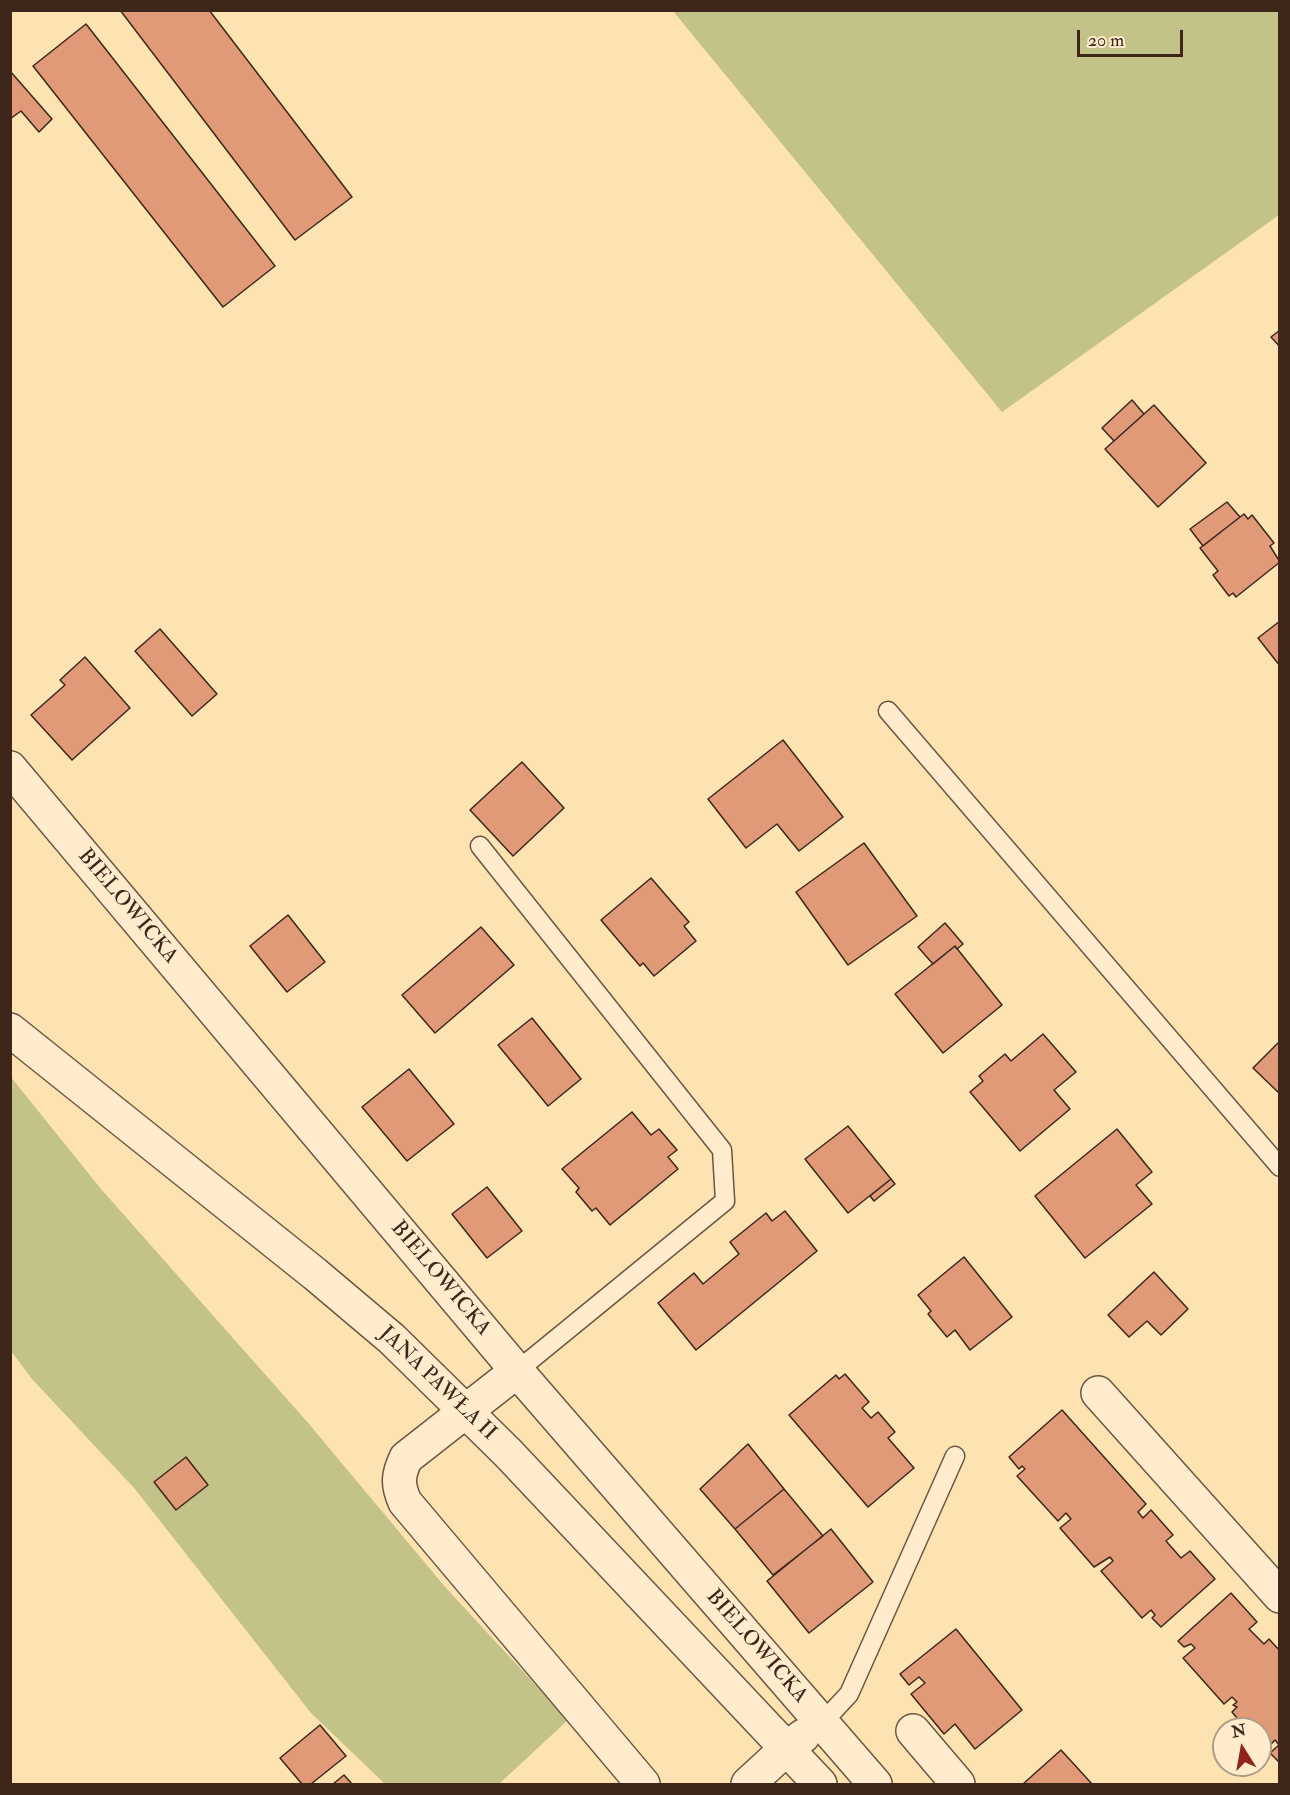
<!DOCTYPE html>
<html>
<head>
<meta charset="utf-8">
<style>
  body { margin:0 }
  #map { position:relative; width:1290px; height:1795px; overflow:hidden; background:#fde2b2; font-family:"IM FELL Double Pica",serif }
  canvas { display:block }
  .frame { position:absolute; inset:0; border:12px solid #3e261b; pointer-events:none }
  .north { position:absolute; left:1212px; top:1717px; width:60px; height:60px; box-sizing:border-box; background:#feeccd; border:2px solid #b19d86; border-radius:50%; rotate:349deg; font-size:16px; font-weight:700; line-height:24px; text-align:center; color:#3e261b }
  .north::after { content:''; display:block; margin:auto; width:21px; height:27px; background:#8f2418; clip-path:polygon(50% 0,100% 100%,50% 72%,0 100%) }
  .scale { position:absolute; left:1077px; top:30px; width:106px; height:27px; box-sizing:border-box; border:3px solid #3e261b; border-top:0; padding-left:8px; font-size:18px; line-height:21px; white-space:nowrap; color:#3e261b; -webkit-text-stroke:4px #feeccd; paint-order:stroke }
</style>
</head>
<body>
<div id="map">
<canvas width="1290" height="1795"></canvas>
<div class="frame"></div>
<div class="north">N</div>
<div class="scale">20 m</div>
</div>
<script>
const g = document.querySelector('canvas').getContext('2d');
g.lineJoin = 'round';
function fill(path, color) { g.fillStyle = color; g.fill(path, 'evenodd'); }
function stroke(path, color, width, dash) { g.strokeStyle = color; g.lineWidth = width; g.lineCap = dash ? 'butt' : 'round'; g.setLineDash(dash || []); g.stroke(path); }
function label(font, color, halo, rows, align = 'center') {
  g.font = font + ' "IM FELL Double Pica",serif'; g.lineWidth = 6; g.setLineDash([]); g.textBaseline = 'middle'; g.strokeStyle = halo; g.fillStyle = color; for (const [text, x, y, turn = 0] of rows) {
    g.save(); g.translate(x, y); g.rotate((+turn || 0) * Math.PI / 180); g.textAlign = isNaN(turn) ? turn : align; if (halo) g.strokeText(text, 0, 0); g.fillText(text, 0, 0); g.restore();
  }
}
fill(new Path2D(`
  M673 11H1279V215L1002 412Z
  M10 1076 101 1189 309 1424 446 1588 568 1720 499 1784H385L311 1713 135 1489 32 1379 11 1351Z`), '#c3c289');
const building = new Path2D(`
  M120 10H209L352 197 295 240Z
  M86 24 275 266 223 307 33 66Z
  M10 71 52 119 39 132 21 111 10 119Z
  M1280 330V347L1271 337Z
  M1132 400 1144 414 1114 441 1102 428Z
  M1154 405 1206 463 1158 507 1105 449Z
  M1227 502 1240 517 1203 546 1190 529Z
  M1244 514 1248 519 1252 515 1274 543 1270 546 1280 562 1236 597 1233 593 1229 596 1213 575 1218 571 1200 548Z
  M1280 621V666L1258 638Z
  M160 629 217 694 192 716 135 651Z
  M85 657 130 708 72 760 31 715 65 685 60 680Z
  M783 740 843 817 799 851 777 824 746 848 708 799Z
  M522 762 564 808 513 856 470 810Z
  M864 843 917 916 848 965 796 892Z
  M651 878 689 922 684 926 696 941 654 976 643 963 640 966 601 920Z
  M288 915 325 962 287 992 250 946Z
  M945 923 963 944 957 949 955 946 933 964 918 947Z
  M481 927 514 965 435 1033 402 995Z
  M955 946 1002 1005 943 1053 895 994Z
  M532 1018 581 1079 548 1106 498 1045Z
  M1043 1034 1076 1072 1054 1090 1070 1109 1020 1151 970 1092 983 1081 979 1076 1005 1054 1011 1061Z
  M1280 1041V1094L1253 1068Z
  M409 1069 454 1124 407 1161 362 1107Z
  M632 1112 651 1135 659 1129 677 1150 668 1157 678 1169 610 1225 596 1208 592 1211 576 1192 579 1188 562 1169Z
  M848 1126 891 1179 848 1213 805 1159Z
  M1117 1129 1152 1172 1136 1185 1152 1204 1085 1258 1035 1196Z
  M891 1179 895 1184 874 1201 870 1196Z
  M487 1187 522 1231 487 1258 452 1214Z
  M785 1211 817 1251 696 1350 658 1303 694 1273 703 1284 739 1254 730 1242 766 1213 772 1221Z
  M964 1257 1012 1317 970 1350 955 1330 947 1337 928 1314 931 1311 918 1295Z
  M1154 1272 1188 1309 1161 1335 1147 1321 1129 1337 1108 1315Z
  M845 1374 869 1402 862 1408 871 1418 878 1412 895 1432 888 1438 914 1468 868 1507 789 1415 836 1375 839 1379Z
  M1062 1410 1146 1504 1138 1512 1143 1518 1151 1510 1173 1535 1166 1541 1181 1558 1190 1551 1215 1579 1161 1627 1152 1618 1155 1615 1151 1610 1142 1618 1101 1571 1113 1561 1110 1557 1094 1567 1060 1528 1071 1519 1066 1513 1058 1521 1017 1476 1025 1469 1022 1466 1019 1469 1009 1457Z
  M748 1444 784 1489 735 1529 700 1489Z
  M186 1457 208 1485 176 1510 154 1482Z
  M784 1489 823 1536 773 1575 735 1529Z
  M831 1529 873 1582 809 1633 767 1581Z
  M1231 1593 1257 1622 1249 1629 1264 1644 1269 1639 1280 1651V1763L1270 1753 1279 1745 1275 1740 1271 1744 1266 1741 1261 1746 1260 1729H1246L1232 1712 1237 1707 1233 1705 1237 1702 1232 1697 1224 1704 1183 1658 1195 1648 1191 1644 1184 1647 1178 1641Z
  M956 1629 1022 1710 975 1749 955 1724 944 1734 911 1694 925 1683 919 1677 909 1685 900 1674Z
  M320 1725 346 1756 311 1784H302L280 1758Z
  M1061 1750 1092 1784H1023Z
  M344 1775 352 1784H333Z`);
fill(building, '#e09a78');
stroke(building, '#3e261b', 1.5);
const service = new Path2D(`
  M888 711 1280 1167
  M480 846 722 1150 725 1201 517 1371
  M822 1723 849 1694 955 1456`);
const minor = new Path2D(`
  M10 768 517 1371 875 1784
  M10 1030 315 1274 392 1339 508 1453 820 1784
  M517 1371 406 1458C398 1475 397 1484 405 1502L643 1784
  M1098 1393 1280 1596
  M913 1731 958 1784
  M748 1784 786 1749 803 1736`);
stroke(service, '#6e5541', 21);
stroke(minor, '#6e5541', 36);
stroke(service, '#feeccd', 18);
stroke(minor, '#feeccd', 33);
label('21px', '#3e261b', '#feeccd', [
  ["BIELOWICKA",127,907,50],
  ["BIELOWICKA",440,1279,50],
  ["JANA PAWŁA II",437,1384,44],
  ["BIELOWICKA",756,1647,49]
]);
</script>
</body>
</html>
